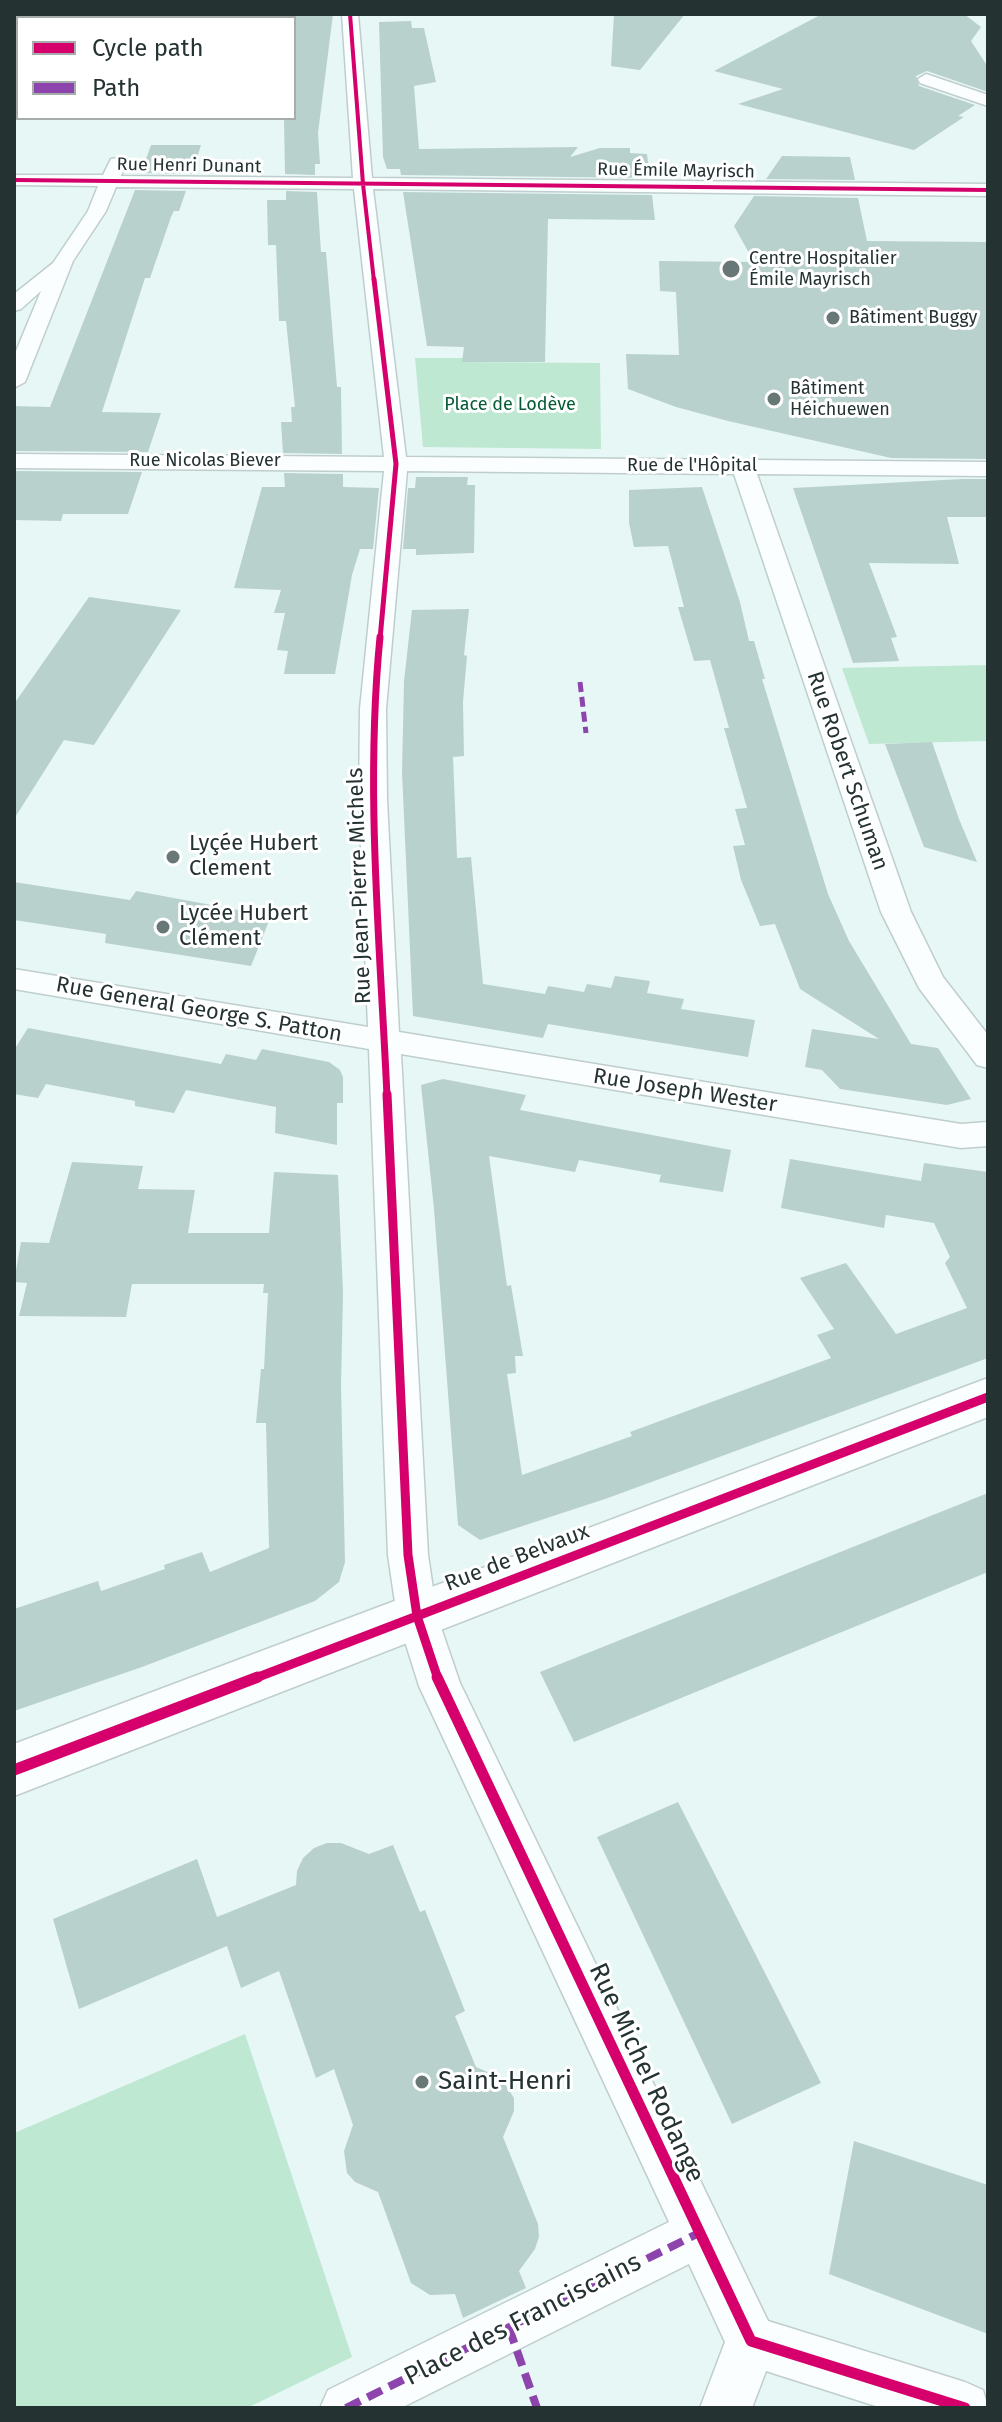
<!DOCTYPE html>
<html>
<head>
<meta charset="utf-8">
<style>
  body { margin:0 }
  #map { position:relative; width:1002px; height:2422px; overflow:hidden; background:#e7f7f6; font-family:"Fira Sans",sans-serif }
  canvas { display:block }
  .frame { position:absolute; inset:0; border:16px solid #243332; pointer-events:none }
  .legend { position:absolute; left:16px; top:16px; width:280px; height:104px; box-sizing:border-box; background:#fff; border:2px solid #a7adad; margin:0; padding:10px 14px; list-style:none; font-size:24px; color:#243332 }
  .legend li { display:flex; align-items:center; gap:16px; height:40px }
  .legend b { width:40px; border:2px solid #a7adad }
</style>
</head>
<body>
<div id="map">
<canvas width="1002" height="2422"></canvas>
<div class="frame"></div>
<ul class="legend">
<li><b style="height:10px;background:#d6006c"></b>Cycle path</li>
<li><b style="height:10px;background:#8e44ad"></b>Path</li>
</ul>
</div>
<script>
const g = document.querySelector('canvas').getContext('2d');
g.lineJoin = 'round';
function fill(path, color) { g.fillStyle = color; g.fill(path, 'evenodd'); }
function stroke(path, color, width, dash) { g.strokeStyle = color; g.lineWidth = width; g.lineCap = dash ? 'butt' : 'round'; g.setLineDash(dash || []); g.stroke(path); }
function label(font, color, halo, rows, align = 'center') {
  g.font = font + ' "Fira Sans",sans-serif'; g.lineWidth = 6; g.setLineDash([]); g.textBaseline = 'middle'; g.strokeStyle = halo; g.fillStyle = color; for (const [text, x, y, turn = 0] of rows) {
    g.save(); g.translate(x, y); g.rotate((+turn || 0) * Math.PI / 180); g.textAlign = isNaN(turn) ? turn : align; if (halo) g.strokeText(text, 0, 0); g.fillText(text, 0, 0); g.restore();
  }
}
fill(new Path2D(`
  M415 358H463V362L600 363 601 449 423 447Z
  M988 665V741L869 744 842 668Z
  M245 2034 352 2357 247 2408H14V2133Z`), '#bee8d2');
fill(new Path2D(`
  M294 14H333L318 133 320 164H315V175L285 174 284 118H294Z
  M614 14H685L640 70 611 66Z
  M822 14H964L981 27 971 41 988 67V92L927 71 916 76 919 86 975 105 958 116 964 117 914 150 738 104 783 89 714 71Z
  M411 21 412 28H424L436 82 414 86 419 149 578 147 570 157 600 148H630V153L647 154 650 178 401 175 400 169H387L383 157 379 22Z
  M151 145H201L192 174 141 173Z
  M782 156 850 157 855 180 766 179Z
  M135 190 186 191 179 211H174L171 217 150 278H145L102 412 161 413 148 452 14 451V406L50 407Z
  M286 191 317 192 321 252H326L337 387H341L342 454 283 453 281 422H292L291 407H295L286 321H279L276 245H268L267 200H286Z
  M403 192 652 195 655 220 548 219 545 362H462L464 347 427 346Z
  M754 196 858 198 867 241 988 242V459L891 458 728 421 676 407 628 389 626 354 679 355 676 292 660 291 659 261 754 262 734 226Z
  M14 471 142 472 128 514H63L61 521 14 520Z
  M284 473 343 474V487L379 488 373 549H360L352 575 335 674H284L288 651 277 650 285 613H274L281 590 234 588 262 487H285Z
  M416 477H468L467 485H475L474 553 416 555V549H403L408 488H415Z
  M962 479H988V517H947L959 564 869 563 897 637 891 638 899 661 853 663 793 488Z
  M702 487 740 602 749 641H754L765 679H762L828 894 849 941 911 1044 938 1048 971 1099 947 1105 840 1089 822 1070 805 1067 812 1029 879 1039 800 989 775 924 760 926 741 880 733 846 745 845 735 809 747 808 724 728H729L710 660 694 661 678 607H684L668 546 634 547 629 523V490Z
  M89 597 181 610 94 745 64 740 14 819V704Z
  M469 609 464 655 467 656 463 702 464 756 453 757 455 806 457 858 471 857 483 984 545 994 548 986 584 992 587 984 611 988 615 976 650 981 647 993 684 999 681 1009 755 1020 748 1057 548 1024 543 1038 413 1016 402 772 404 681 412 610Z
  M932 742 959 819 977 862 924 847 885 744Z
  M14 882 130 900 136 891 271 916 251 966 105 943 106 934 14 920Z
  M28 1028 221 1064 226 1054 256 1060 262 1049 329 1062 340 1070 343 1077V1103H337V1145L275 1133 276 1107 186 1090 174 1113 135 1106V1101L46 1084 38 1098 14 1094V1050Z
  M443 1079 526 1095 520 1110 731 1150 723 1192 659 1182 661 1175 579 1160 575 1172 489 1156 507 1286 511 1285 523 1356H515L516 1373 507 1374 522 1475 632 1436 630 1432 831 1358 817 1335 834 1329 800 1278 846 1263 896 1334 967 1308 945 1263 950 1257 934 1223 886 1215 884 1228 781 1208 790 1159 921 1181 924 1163 988 1172V1358L608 1498 480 1540 458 1525 434 1209 421 1085Z
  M72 1162 143 1166 138 1189 195 1190 188 1233H269L274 1172 338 1175 343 1293 341 1386 345 1562 339 1582 315 1601 142 1667 14 1711V1609L98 1581 101 1591 165 1569 164 1565 202 1552 210 1572 269 1548 266 1423H256L261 1369H264L268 1293H263L264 1284H132L126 1317 19 1316 27 1283 14 1282 21 1242 49 1243Z
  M988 1493V1572L574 1742 540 1672Z
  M678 1802 821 2083 732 2124 597 1837Z
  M327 1843H341L369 1854 393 1845 420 1912 425 1910 465 2011 455 2016 476 2067 501 2078 514 2098V2111L503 2137 538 2224 539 2237 535 2249 519 2271 526 2288 463 2318 455 2294 430 2295 411 2283 378 2192 355 2182 347 2173 344 2151 353 2125 334 2069 316 2078 279 1971 241 1988 227 1946 79 2009 53 1919 197 1859 217 1917 296 1885 297 1871 303 1858 314 1848Z
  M854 2141 988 2185V2334L829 2274Z`), '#b9d1cc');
const street = new Path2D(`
  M46 14H67L63 18H42Z
  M342 14H358L372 178 988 184V196L373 189 406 457 988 462V476L757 474 911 912 943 977 988 1035V1068L977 1065 919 988 881 912 734 474 407 471 386 709 387 800 399 1032 961 1124 988 1122V1146L961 1148 401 1054 428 1555 437 1616 460 1683 768 2321 965 2382 983 2390 988 2408H882L766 2371 752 2408H700L725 2342 689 2264 401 2408H320L328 2390 669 2222 419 1686 397 1616 388 1555 369 1049 14 989V969L368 1027 359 800 360 709 384 471 14 468V454L384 457 354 189 116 187 106 211 73 261 25 382 14 388V356L41 291 21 309 14 311V294L53 263 88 211 98 186 14 185V175H103L111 159 117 158 126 163 121 176 353 178Z
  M18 27V38L14 39V28Z
  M14 55 18 56V66L14 65Z
  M926 74 988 95V106L920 83 918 79Z`);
const secondary = new Path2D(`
  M988 1378V1417L14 1796V1744Z`);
stroke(street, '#bfcecd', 3);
stroke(secondary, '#bfcecd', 3);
fill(street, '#fbfefe');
fill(secondary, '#fbfefe');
stroke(new Path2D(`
  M580 682 586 733`), '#8e44ad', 5, [10, 5]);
stroke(new Path2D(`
  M509 2328 537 2408
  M346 2408 699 2233`), '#8e44ad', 8, [16, 8]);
stroke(new Path2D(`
  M350 14 363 184 374 281
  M14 180 988 190`), '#d6006c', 4);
stroke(new Path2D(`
  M374 279 396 464 380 639`), '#d6006c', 5);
stroke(new Path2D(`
  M380 637C365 789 380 943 387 1096`), '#d6006c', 7);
stroke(new Path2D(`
  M387 1094 408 1555 417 1616 438 1679
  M253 1679 988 1397`), '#d6006c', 9);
stroke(new Path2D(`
  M437 1677 751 2341 965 2408
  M14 1770 258 1677`), '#d6006c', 11);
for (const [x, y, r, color] of [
  [731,269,10,"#687877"],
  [833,318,8,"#687877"],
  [774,399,8,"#687877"],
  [173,857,8,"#687877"],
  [163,927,8,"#687877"],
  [422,2082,8,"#687877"]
]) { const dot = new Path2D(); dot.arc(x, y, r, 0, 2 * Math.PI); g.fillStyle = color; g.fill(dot); stroke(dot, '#fff', 3); }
label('18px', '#243332', '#fff', [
  ["Rue Henri Dunant",189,166,1],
  ["Rue Émile Mayrisch",676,171,1],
  ["Rue Nicolas Biever",205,461],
  ["Rue de l'Hôpital",692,466]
]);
label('18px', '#243332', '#fff', [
  ["Centre Hospitalier",749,259],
  ["Émile Mayrisch",749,280],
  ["Bâtiment Buggy",849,318],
  ["Bâtiment",790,389],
  ["Héichuewen",790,410]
], 'left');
label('18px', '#055b36', '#fff', [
  ["Place de Lodève",510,405]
]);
label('22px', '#243332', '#fff', [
  ["Rue Robert Schuman",847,771,71],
  ["Rue Jean-Pierre Michels",360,886,-92],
  ["Rue General George S. Patton",199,1010,10],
  ["Rue Joseph Wester",685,1091,9],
  ["Rue de Belvaux",517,1558,-21]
]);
label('22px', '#243332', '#fff', [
  ["Lyçée Hubert",189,844],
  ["Clement",189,869],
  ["Lycée Hubert",179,914],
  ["Clément",179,939]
], 'left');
label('26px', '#243332', '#fff', [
  ["Rue Michel Rodange",646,2073,65],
  ["Place des Franciscains",523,2320,-27]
]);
label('26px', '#243332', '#fff', [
  ["Saint-Henri",438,2082]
], 'left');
</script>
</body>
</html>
